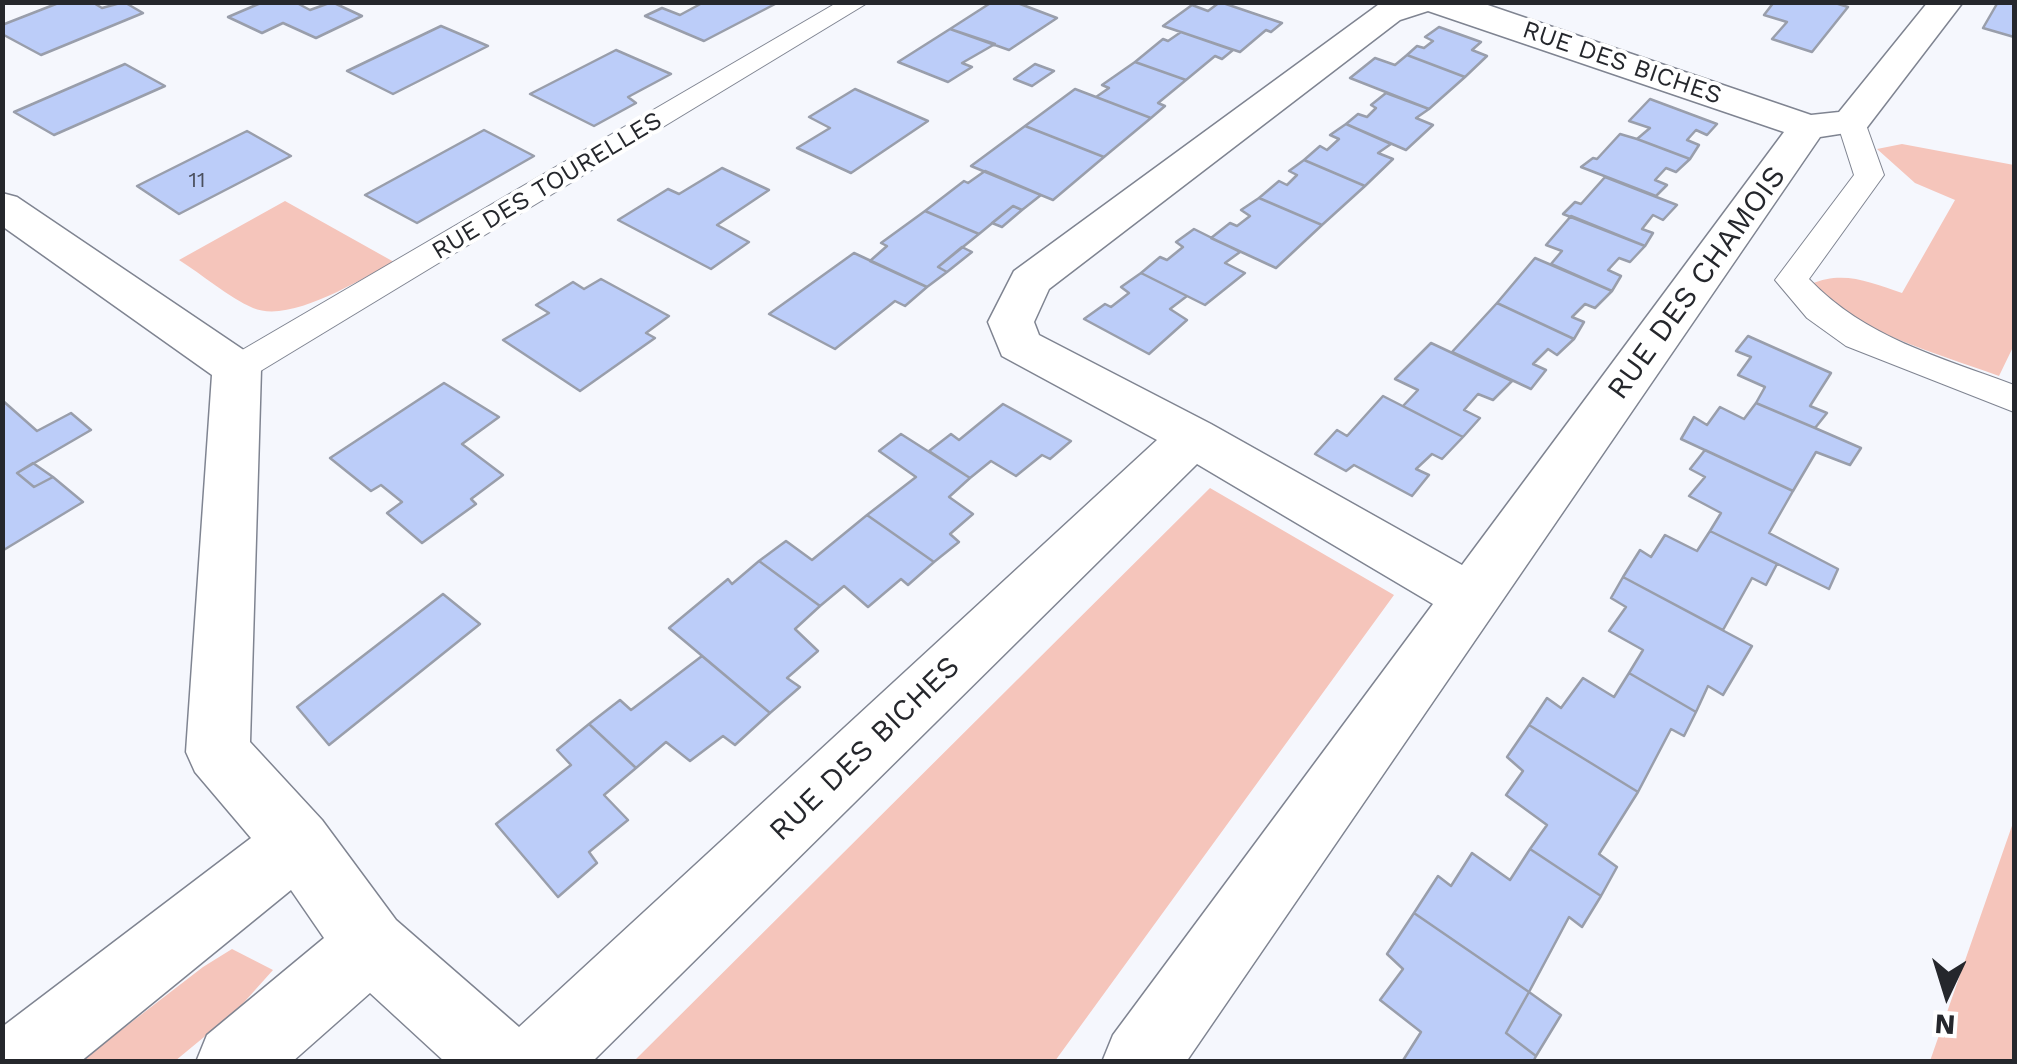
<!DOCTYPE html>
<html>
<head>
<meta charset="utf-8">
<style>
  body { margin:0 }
  #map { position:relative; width:2017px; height:1064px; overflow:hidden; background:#f5f7fd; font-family:"Work Sans",sans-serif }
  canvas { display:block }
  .frame { position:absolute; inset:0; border:5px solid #25272c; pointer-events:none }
  .north { position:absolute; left:1897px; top:944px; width:100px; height:100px; -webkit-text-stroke:8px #fff; paint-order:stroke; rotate:184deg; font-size:28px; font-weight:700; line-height:40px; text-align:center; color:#25272c }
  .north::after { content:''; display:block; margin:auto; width:35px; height:45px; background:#25272c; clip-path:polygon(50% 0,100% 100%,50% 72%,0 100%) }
</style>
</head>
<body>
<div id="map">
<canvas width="2017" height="1064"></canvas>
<div class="frame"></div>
<div class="north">N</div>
</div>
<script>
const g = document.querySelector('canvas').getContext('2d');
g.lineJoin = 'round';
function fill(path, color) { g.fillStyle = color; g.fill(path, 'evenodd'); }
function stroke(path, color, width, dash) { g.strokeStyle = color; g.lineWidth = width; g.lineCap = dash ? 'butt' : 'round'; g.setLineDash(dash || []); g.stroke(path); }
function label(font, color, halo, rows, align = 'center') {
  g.font = font + ' "Work Sans",sans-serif'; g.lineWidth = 8; g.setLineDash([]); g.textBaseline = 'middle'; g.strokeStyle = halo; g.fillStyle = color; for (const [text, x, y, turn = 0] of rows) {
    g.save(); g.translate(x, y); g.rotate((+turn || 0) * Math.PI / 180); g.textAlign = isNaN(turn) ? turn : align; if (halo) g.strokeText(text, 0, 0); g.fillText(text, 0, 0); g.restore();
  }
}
fill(new Path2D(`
  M1902 144 2014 165V345L1999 376C1934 352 1860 334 1811 284 1843 270 1870 282 1902 293L1955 200 1915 183 1877 149Z
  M285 201 394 262C360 279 291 324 253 308 228 297 203 275 179 260Z
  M1210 488 1394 595 1055 1061H634Z
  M2014 820V1061H1930Z
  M232 949 273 970 238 1009 175 1061H81L203 967Z`), '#f5c5bb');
const building = new Path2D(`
  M61 2H92L102 8 124 2 143 13 41 55 2 34V25Z
  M263 2H295L310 10 332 2 362 16 316 38 283 23 262 33 228 17Z
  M704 2H777V3L704 41 645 16 662 8 680 15Z
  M992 2H1015L1057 18 1009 50 950 29Z
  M1220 2 1282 23 1271 32 1266 30 1240 52 1163 26 1192 5 1208 11Z
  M1774 2H1832L1848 7 1812 52 1772 39 1787 22 1764 15Z
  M1998 2H2014V37L1983 28Z
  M441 26 488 46 393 94 347 71Z
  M1439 27 1481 42 1472 50 1487 56 1465 77 1407 55 1417 46 1424 48 1433 41 1425 37Z
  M950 29 995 44 962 63 972 67 948 82 898 62Z
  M1181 32 1233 50 1222 59 1215 56 1186 80 1135 62 1163 39 1168 41Z
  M616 50 671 74 628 97 636 103 594 126 530 94Z
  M1407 55 1465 77 1429 109 1350 78 1375 58 1395 65Z
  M1135 62 1186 80 1158 103 1165 106 1151 118 1096 97 1109 88 1102 85Z
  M125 64 165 86 54 135 14 112Z
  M1035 64 1054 71 1032 86 1014 79Z
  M855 89 928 121 851 173 797 148 830 128 809 117Z
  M1075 89 1096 97 1151 118 1104 157 1025 126Z
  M1386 93 1429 109 1416 118 1433 125 1406 150 1346 124 1358 114 1367 117 1376 108 1371 105Z
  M1650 99 1717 124 1707 135 1696 130 1687 140 1699 145 1690 159 1637 139 1650 128 1629 121Z
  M1346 124 1391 144 1378 153 1393 159 1365 186 1304 160 1320 146 1327 150 1339 139 1330 135Z
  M1025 126 1104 157 1053 200 971 166Z
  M484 130 534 156 417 223 365 195Z
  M247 131 291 156 179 214 137 186Z
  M1620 134 1637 139 1690 159 1676 172 1666 168 1655 180 1667 185 1656 196 1581 167 1593 158 1597 159Z
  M1304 160 1365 186 1322 225 1259 198 1279 181 1287 185 1297 175 1289 171Z
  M722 168 769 190 717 225 749 242 711 269 618 220 668 189 679 194Z
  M985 171 1041 195 1022 210 1013 206 979 234 925 211 964 181 968 183Z
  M1605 177 1677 205 1663 220 1653 215 1642 229 1653 233 1645 246 1563 214 1575 202 1581 204Z
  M1259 198 1322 225 1276 268 1211 238 1230 223 1237 226 1250 216 1241 210Z
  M1013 206 1022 210 1002 227 992 223Z
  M925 211 979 234 938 267 947 272 927 287 870 261 887 246 881 243Z
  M1571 216 1645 246 1630 262 1619 258 1608 270 1621 276 1612 291 1551 264 1562 251 1546 245Z
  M1194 229 1240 252 1225 263 1245 273 1205 305 1141 273 1160 257 1167 260 1183 247 1176 242Z
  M962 247 972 252 947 272 938 267Z
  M854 253 927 287 905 306 895 301 835 349 769 314Z
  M1535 258 1612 291 1595 308 1585 304 1572 317 1584 322 1574 339 1497 303Z
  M1141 273 1187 296 1170 309 1187 320 1149 354 1084 319 1105 304 1111 307 1129 293 1121 287Z
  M601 279 669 316 646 333 655 338 580 391 503 340 549 313 536 305 573 282 584 289Z
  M1497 303 1574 339 1557 355 1548 349 1533 364 1546 370 1531 389 1452 352Z
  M1748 336 1831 373 1810 406 1827 413 1815 428 1756 403 1765 387 1738 375 1751 357 1736 351Z
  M1431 343 1512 381 1493 400 1478 394 1464 410 1480 418 1463 437 1403 406 1418 390 1395 379Z
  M444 383 499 417 462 444 503 475 471 499 476 504 422 543 387 513 402 502 381 485 371 491 330 458Z
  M1383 396 1463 437 1442 459 1432 454 1416 469 1429 475 1412 496 1354 465 1346 471 1315 454 1337 430 1347 436Z
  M2 400 37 431 71 413 91 430 17 473 34 487 53 477 83 502 2 551Z
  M1756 403 1815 428 1861 448 1850 465 1816 452 1793 491 1681 439 1694 417 1707 425 1720 407 1744 419Z
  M1003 404 1071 441 1050 459 1042 455 1016 476 991 461 970 478 929 451 951 434 959 440Z
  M901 434 970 478 949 497 973 514 950 534 959 542 934 562 867 515 916 477 879 451Z
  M1705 450 1793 491 1769 533 1838 569 1829 589 1710 531 1721 513 1689 496 1705 477 1690 469Z
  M33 463 53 477 34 487 17 473Z
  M867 515 934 562 908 585 901 579 868 607 844 586 820 606 759 561 786 541 812 560Z
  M1710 531 1777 564 1766 585 1752 578 1723 630 1623 577 1640 550 1651 557 1665 535 1697 551Z
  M759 561 820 606 795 629 818 651 787 678 800 687 770 713 669 628 728 579 732 584Z
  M1623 577 1752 646 1723 695 1708 686 1696 712 1629 673 1643 650 1609 631 1626 607 1611 598Z
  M443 594 480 624 329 745 297 707Z
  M702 656 770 713 735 745 723 736 690 761 666 742 636 768 589 724 620 700 631 710Z
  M1629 673 1696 712 1684 736 1671 729 1638 792 1529 725 1547 698 1561 708 1583 678 1614 697Z
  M589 724 636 768 604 795 628 820 589 852 597 863 558 897 496 824 571 765 557 750Z
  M1529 725 1638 792 1599 854 1617 867 1601 896 1530 849 1547 825 1506 795 1523 771 1507 757Z
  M1530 849 1601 896 1582 927 1569 917 1529 992 1414 913 1438 876 1451 886 1472 853 1510 880Z
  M1414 913 1529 992 1506 1033 1536 1056 1533 1062H1402L1421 1032 1380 1000 1403 969 1387 954Z
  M1529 992 1561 1015 1536 1056 1506 1033Z`);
fill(building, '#bccdf9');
stroke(building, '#999eab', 2.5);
const lane = new Path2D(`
  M838 2H869L249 378 237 381 225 378 219 369 225 360Z
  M1851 114 1861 116 1865 122 1884 175 1809 279C1865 338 1940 357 2014 385V412L1846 346 1807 318 1775 280 1854 175 1837 122 1841 116Z`);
const street = new Path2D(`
  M1382 2H1479L1811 115 1839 112 1928 2H1963L1865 130 1820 137 1186 1062H1102L1113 1035 1433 604 1197 464 592 1062H445L370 993 292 1062H196L207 1035 324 938 291 890 80 1062H2V1027L251 838 195 772 186 752 212 375 2 226V193L17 197 254 357 261 369 250 742 322 820 396 920 519 1027 1157 440 1002 356 988 322 1014 271ZM1428 11 1784 132 1462 565 1211 424 1039 335 1034 322 1049 289 1400 20Z`);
stroke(lane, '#7f8491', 2);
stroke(street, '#7f8491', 3);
fill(lane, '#fff');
fill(street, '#fff');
label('22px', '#4b505f', null, [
  ["11",197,181]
]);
label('25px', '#25272c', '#fff', [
  ["RUE DES BICHES",1622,63,19],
  ["RUE DES TOURELLES",547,186,-31]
]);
label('30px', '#25272c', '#fff', [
  ["RUE DES CHAMOIS",1697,283,-54],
  ["RUE DES BICHES",865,749,-44]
]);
</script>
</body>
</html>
